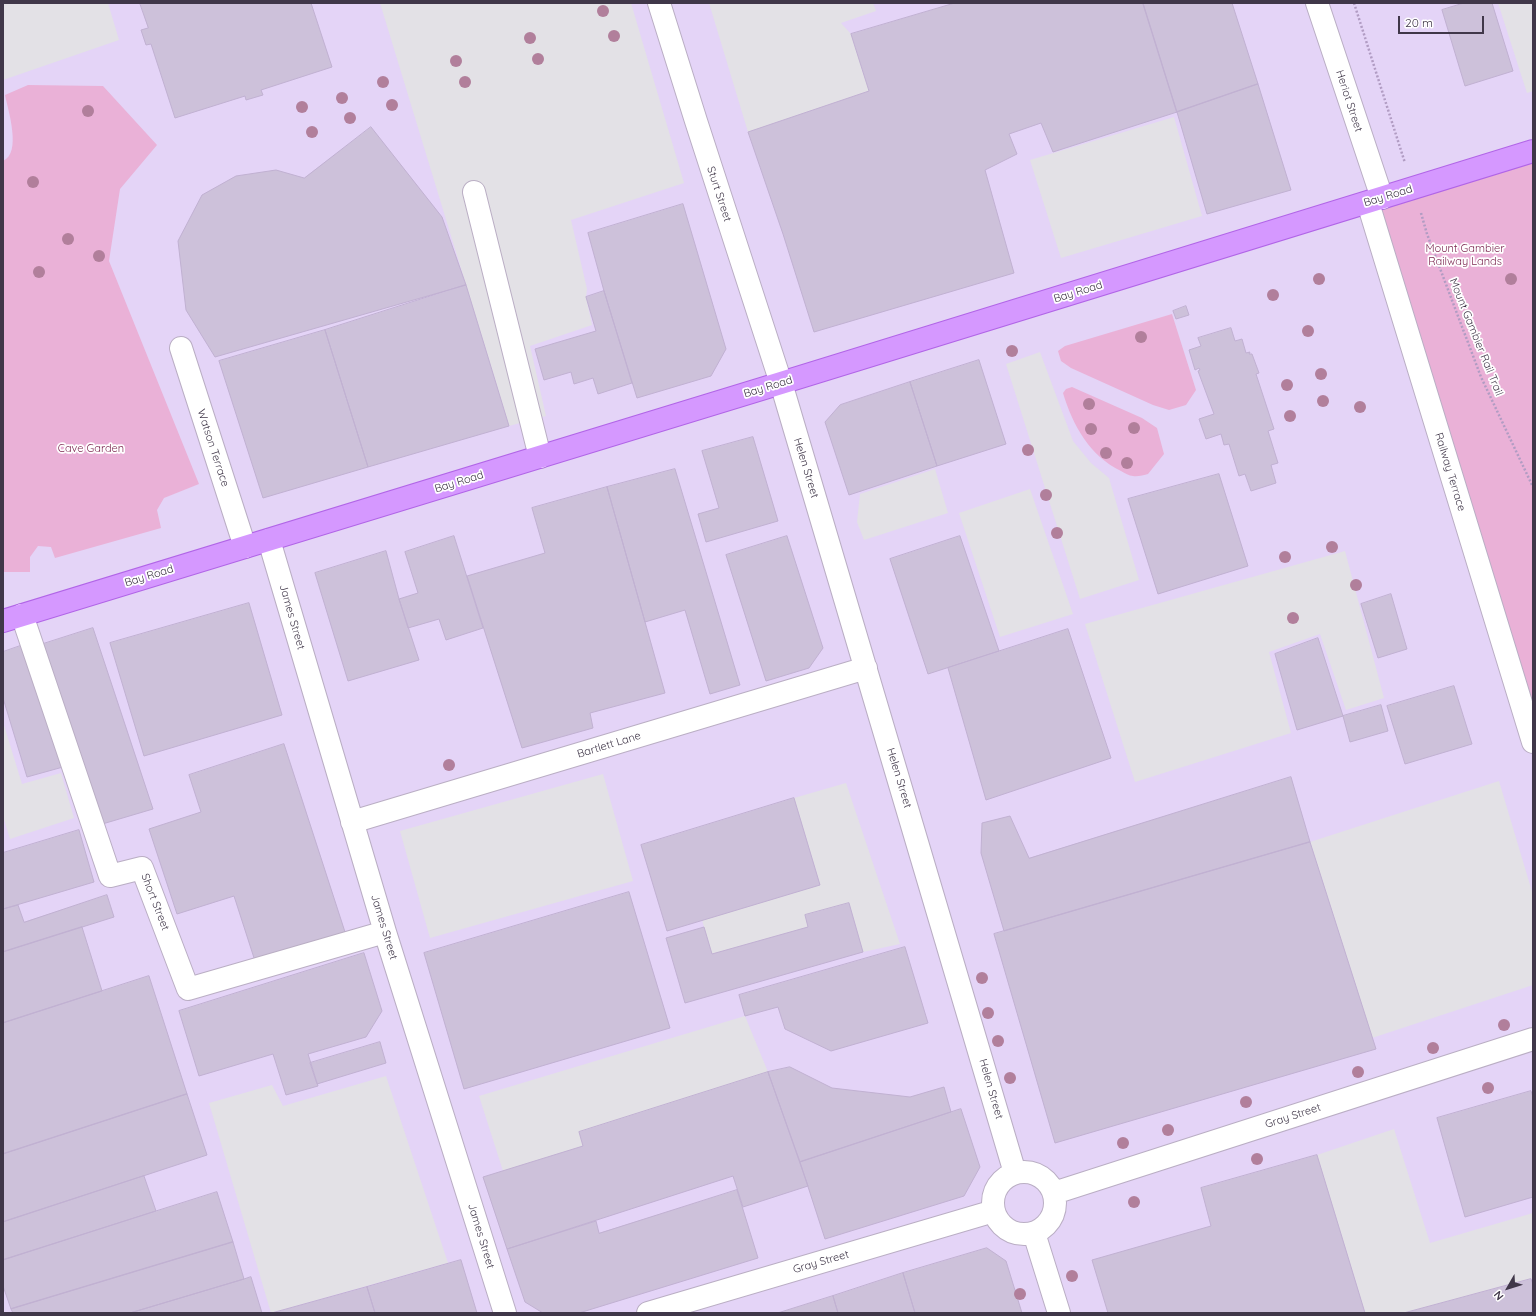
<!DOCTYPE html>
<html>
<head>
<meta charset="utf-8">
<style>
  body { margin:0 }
  #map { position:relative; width:1536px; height:1316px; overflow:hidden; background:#f0e9f5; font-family:Quicksand,sans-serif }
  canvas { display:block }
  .frame { position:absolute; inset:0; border:4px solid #403749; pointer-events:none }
  .north { position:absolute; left:1488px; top:1268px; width:40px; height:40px; -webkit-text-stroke:3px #fff; paint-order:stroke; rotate:231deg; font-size:11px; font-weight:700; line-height:16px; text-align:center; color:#403749 }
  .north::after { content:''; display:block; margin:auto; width:14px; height:18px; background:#403749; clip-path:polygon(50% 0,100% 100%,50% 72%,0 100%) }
  .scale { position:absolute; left:1398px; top:16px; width:86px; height:18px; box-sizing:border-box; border:2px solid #403749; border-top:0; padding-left:5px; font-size:12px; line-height:14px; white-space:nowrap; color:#403749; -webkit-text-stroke:3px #fff; paint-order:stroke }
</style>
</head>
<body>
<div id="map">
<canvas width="1536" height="1316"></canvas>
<div class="frame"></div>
<div class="north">N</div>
<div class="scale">20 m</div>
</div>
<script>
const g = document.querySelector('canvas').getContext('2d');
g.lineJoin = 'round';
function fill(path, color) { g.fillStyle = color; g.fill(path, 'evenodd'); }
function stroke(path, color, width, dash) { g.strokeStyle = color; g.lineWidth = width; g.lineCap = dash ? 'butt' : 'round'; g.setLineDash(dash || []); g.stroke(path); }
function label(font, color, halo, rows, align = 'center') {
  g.font = font + ' Quicksand,sans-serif'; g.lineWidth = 3.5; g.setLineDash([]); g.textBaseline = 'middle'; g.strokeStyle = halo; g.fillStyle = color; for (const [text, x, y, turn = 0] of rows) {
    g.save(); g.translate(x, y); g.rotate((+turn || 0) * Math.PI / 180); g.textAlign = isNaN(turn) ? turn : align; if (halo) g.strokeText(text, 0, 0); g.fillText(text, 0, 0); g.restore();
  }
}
fill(new Path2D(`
  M3 3H1533V1313H3Z`), '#e4d4f7');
fill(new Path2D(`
  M28 85 103 86 157 145 120 189 109 261 199 484 164 498 157 510 161 528 55 558 51 547 38 546 30 557V572H4L3 161C22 153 8 110 5 95Z
  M1533 162V705L1380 210Z
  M1172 314 1196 390 1186 405 1169 410 1153 405 1071 368 1061 361 1058 351 1065 346Z
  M1072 387 1142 418 1157 428 1164 454 1148 474C1144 475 1137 477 1133 476 1129 476 1125 473 1121 471 1090 456 1073 426 1063 393L1066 389Z`), '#eab1d7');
fill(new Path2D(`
  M3 3H108L119 40 3 80Z
  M380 3H631L684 183 571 220 587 289 586 297 592 325 530 346 546 416 509 426Z
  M709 3H873L876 11 841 23 851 34 869 91 748 132Z
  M1498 3H1533V91L1527 93Z
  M1174 117 1202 216 1061 258 1030 160Z
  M1040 352 1073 441 1091 463 1109 478 1139 580 1080 599 1006 364Z
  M935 469 948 513 864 540 857 522 860 494Z
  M1030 489 1073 614 1000 637 959 513Z
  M1345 551 1384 698 1346 710 1320 634 1269 652 1291 733 1135 782 1085 624Z
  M3 722 22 784 61 773 74 818 10 839 3 816Z
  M603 774 633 881 430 938 400 831Z
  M1499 781 1533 895V985L1372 1038 1310 842Z
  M846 783 900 944 863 952 849 903 806 915 808 927 712 954 702 920 820 885 794 798Z
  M745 1016 768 1072 579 1132 583 1146 503 1171 479 1096Z
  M386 1076 448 1263 271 1313 209 1103 272 1085 283 1106Z
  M1394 1129 1430 1243 1533 1213V1278L1404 1313H1365L1317 1155Z`), '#e3e1e6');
const building = new Path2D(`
  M140 3H311L332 67 261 90 263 95 246 100 245 96 175 118 151 44 146 45 141 30 148 28Z
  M955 3H1143L1177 112 1053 152 1041 123 1009 134 1017 154 985 170 1014 273 814 332 783 234 748 132 869 91 851 34Z
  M1143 3H1232L1258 84 1177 112Z
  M1464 3H1492L1513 71 1465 86 1442 10Z
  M1258 84 1291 190 1207 214 1177 112Z
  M371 127 442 217 466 285 215 357 186 310 178 241 202 195 236 176 276 170 304 178Z
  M683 204 726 349 711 376 637 398 604 291 588 233Z
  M466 285 509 426 368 467 325 330Z
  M604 291 632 383 598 394 593 378 574 384 571 372 544 380 535 349 596 331 586 297Z
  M1186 306 1189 315 1176 319 1173 311Z
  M1231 328 1235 341 1242 339 1246 353 1250 352 1249 354H1252L1259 373 1256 374 1274 429 1268 431 1278 463 1271 465 1276 483 1251 491 1245 474 1239 476 1229 444 1224 445 1221 434 1206 439 1199 419 1214 414 1198 371 1200 370 1199 368 1195 370 1189 350 1201 346 1198 338Z
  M325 330 368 467 263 498 219 361Z
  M979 360 1006 444 937 466 910 382Z
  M910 382 937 466 849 495 825 422 840 405Z
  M753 437 778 521 706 542 698 514 719 508 702 451Z
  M675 469 740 685 710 694 685 610 645 622 607 487Z
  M1219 474 1248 566 1158 594 1128 499Z
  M607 487 665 693 590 713 593 728 522 748 467 576 545 553 532 508Z
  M454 536 483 628 446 640 439 619 408 628 399 599 418 593 405 552Z
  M787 536 823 648 809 668 766 681 726 555Z
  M960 536 999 651 928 674 890 559Z
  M386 551 399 599 419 660 348 681 315 573Z
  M1391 594 1407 649 1378 658 1361 604Z
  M249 603 282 715 144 756 110 643Z
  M93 628 153 809 99 825 40 645Z
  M1068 629 1111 758 986 800 948 668Z
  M1318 638 1343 716 1297 730 1275 654Z
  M26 644 63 767 27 777 3 698V652Z
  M1454 686 1472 744 1405 764 1387 706Z
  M1381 705 1388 731 1350 742 1343 716Z
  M284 744 345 932 255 961 234 896 177 914 149 829 201 812 189 775Z
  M1291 777 1310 842 1004 931 981 853 982 823 1010 816 1029 858Z
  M794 798 820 885 667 931 641 845Z
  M79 830 94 882 3 909V853Z
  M1310 842 1376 1049 1055 1143 994 934Z
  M629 892 670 1028 464 1089 424 953Z
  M107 895 114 917 3 952V909L18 905 24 922Z
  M849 903 863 952 685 1003 666 938 704 927 712 954 808 927 805 915Z
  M82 927 102 991 3 1023V952Z
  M905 947 928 1023 831 1051 785 1029 778 1007 745 1016 739 995Z
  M364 953 382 1011 366 1037 308 1054 318 1086 286 1095 273 1054 199 1076 179 1011Z
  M149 976 187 1094 3 1154V1023Z
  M380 1042 386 1063 317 1084 310 1063Z
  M790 1067 832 1088 910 1097 944 1087 951 1112 800 1162 768 1072Z
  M768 1072 808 1186 743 1207 733 1176 507 1249 483 1177 583 1146 579 1132Z
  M1531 1091 1533 1097V1197L1465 1217 1437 1118Z
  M187 1094 207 1155 3 1222V1154Z
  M961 1109 980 1167 964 1196 825 1239 800 1162Z
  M1317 1155 1365 1313H1108L1092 1260 1211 1226 1201 1188Z
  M144 1176 156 1211 3 1260V1222Z
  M737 1190 758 1258 579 1313H543L525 1302 507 1249 596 1221 599 1233Z
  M217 1192 233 1242 11 1309 3 1286V1260Z
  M233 1242 244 1279 130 1313H13L11 1309Z
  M987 1248 1006 1261 1022 1313H915L903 1273Z
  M461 1260 477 1313H375L367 1287Z
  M903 1273 915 1313H838L833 1296Z
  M251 1277 262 1313H130L244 1279Z
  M1531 1279 1533 1284V1313H1404Z
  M367 1287 375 1313H272Z
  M833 1296 838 1313H778Z`);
fill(building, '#cdc1da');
stroke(building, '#c1b1d2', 1);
const minor = new Path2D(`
  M659 3 696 121 781 383 1015 1173
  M1317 3 1382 198
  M474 192 540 457
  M1368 203 1533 742
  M181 348 245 547
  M269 540 385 932 505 1313
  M22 615 110 876 142 868 188 989 385 932
  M352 822 866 668
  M993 1203a31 31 0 1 1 62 0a31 31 0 1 1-62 0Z
  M1054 1193 1533 1039
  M1034 1233 1059 1313
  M648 1313 994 1211`);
const major = new Path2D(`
  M3 621 781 383 1533 151`);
stroke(minor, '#baaec4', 24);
stroke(major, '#b165e7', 24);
stroke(new Path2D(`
  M1354 3 1405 163
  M1421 213 1427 234 1481 377 1533 487`), '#b19cc3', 2.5, [2, 2]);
stroke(minor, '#fff', 22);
stroke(major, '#d598ff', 22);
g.fillStyle = '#b17f9b';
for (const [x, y] of [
  [603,11],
  [614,36],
  [530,38],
  [538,59],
  [456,61],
  [383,82],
  [465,82],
  [342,98],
  [392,105],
  [302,107],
  [88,111],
  [350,118],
  [312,132],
  [33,182],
  [68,239],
  [99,256],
  [39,272],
  [1319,279],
  [1511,279],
  [1273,295],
  [1308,331],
  [1141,337],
  [1012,351],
  [1321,374],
  [1287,385],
  [1323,401],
  [1089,404],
  [1360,407],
  [1290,416],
  [1134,428],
  [1091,429],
  [1028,450],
  [1106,453],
  [1127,463],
  [1046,495],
  [1057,533],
  [1332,547],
  [1285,557],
  [1356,585],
  [1293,618],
  [449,765],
  [982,978],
  [988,1013],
  [1504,1025],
  [998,1041],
  [1433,1048],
  [1358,1072],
  [1010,1078],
  [1488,1088],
  [1246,1102],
  [1168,1130],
  [1123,1143],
  [1257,1159],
  [1134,1202],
  [1072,1276],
  [1020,1294]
]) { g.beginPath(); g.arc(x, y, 6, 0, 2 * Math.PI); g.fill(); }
label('11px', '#403749', '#fff', [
  ["Heriot Street",1349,101,72],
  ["Sturt Street",719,194,72],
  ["Bay Road",1388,196,-17],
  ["Bay Road",1078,292,-17],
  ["Mount Gambier Rail Trail",1476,337,68],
  ["Bay Road",768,387,-17],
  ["Watson Terrace",213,448,72],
  ["Helen Street",806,468,73],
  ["Railway Terrace",1450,472,73],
  ["Bay Road",459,482,-17],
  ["Bay Road",149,576,-17],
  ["James Street",292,617,74],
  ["Bartlett Lane",609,745,-17],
  ["Helen Street",899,778,73],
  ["Short Street",155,902,69],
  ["James Street",384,927,73],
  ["Helen Street",991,1089,74],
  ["Gray Street",1293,1116,-18],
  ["James Street",481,1236,73],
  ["Gray Street",821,1262,-16]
]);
label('11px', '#7d2852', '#fff', [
  ["Mount Gambier",1465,249],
  ["Railway Lands",1465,262],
  ["Cave Garden",91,449]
]);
</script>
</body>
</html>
